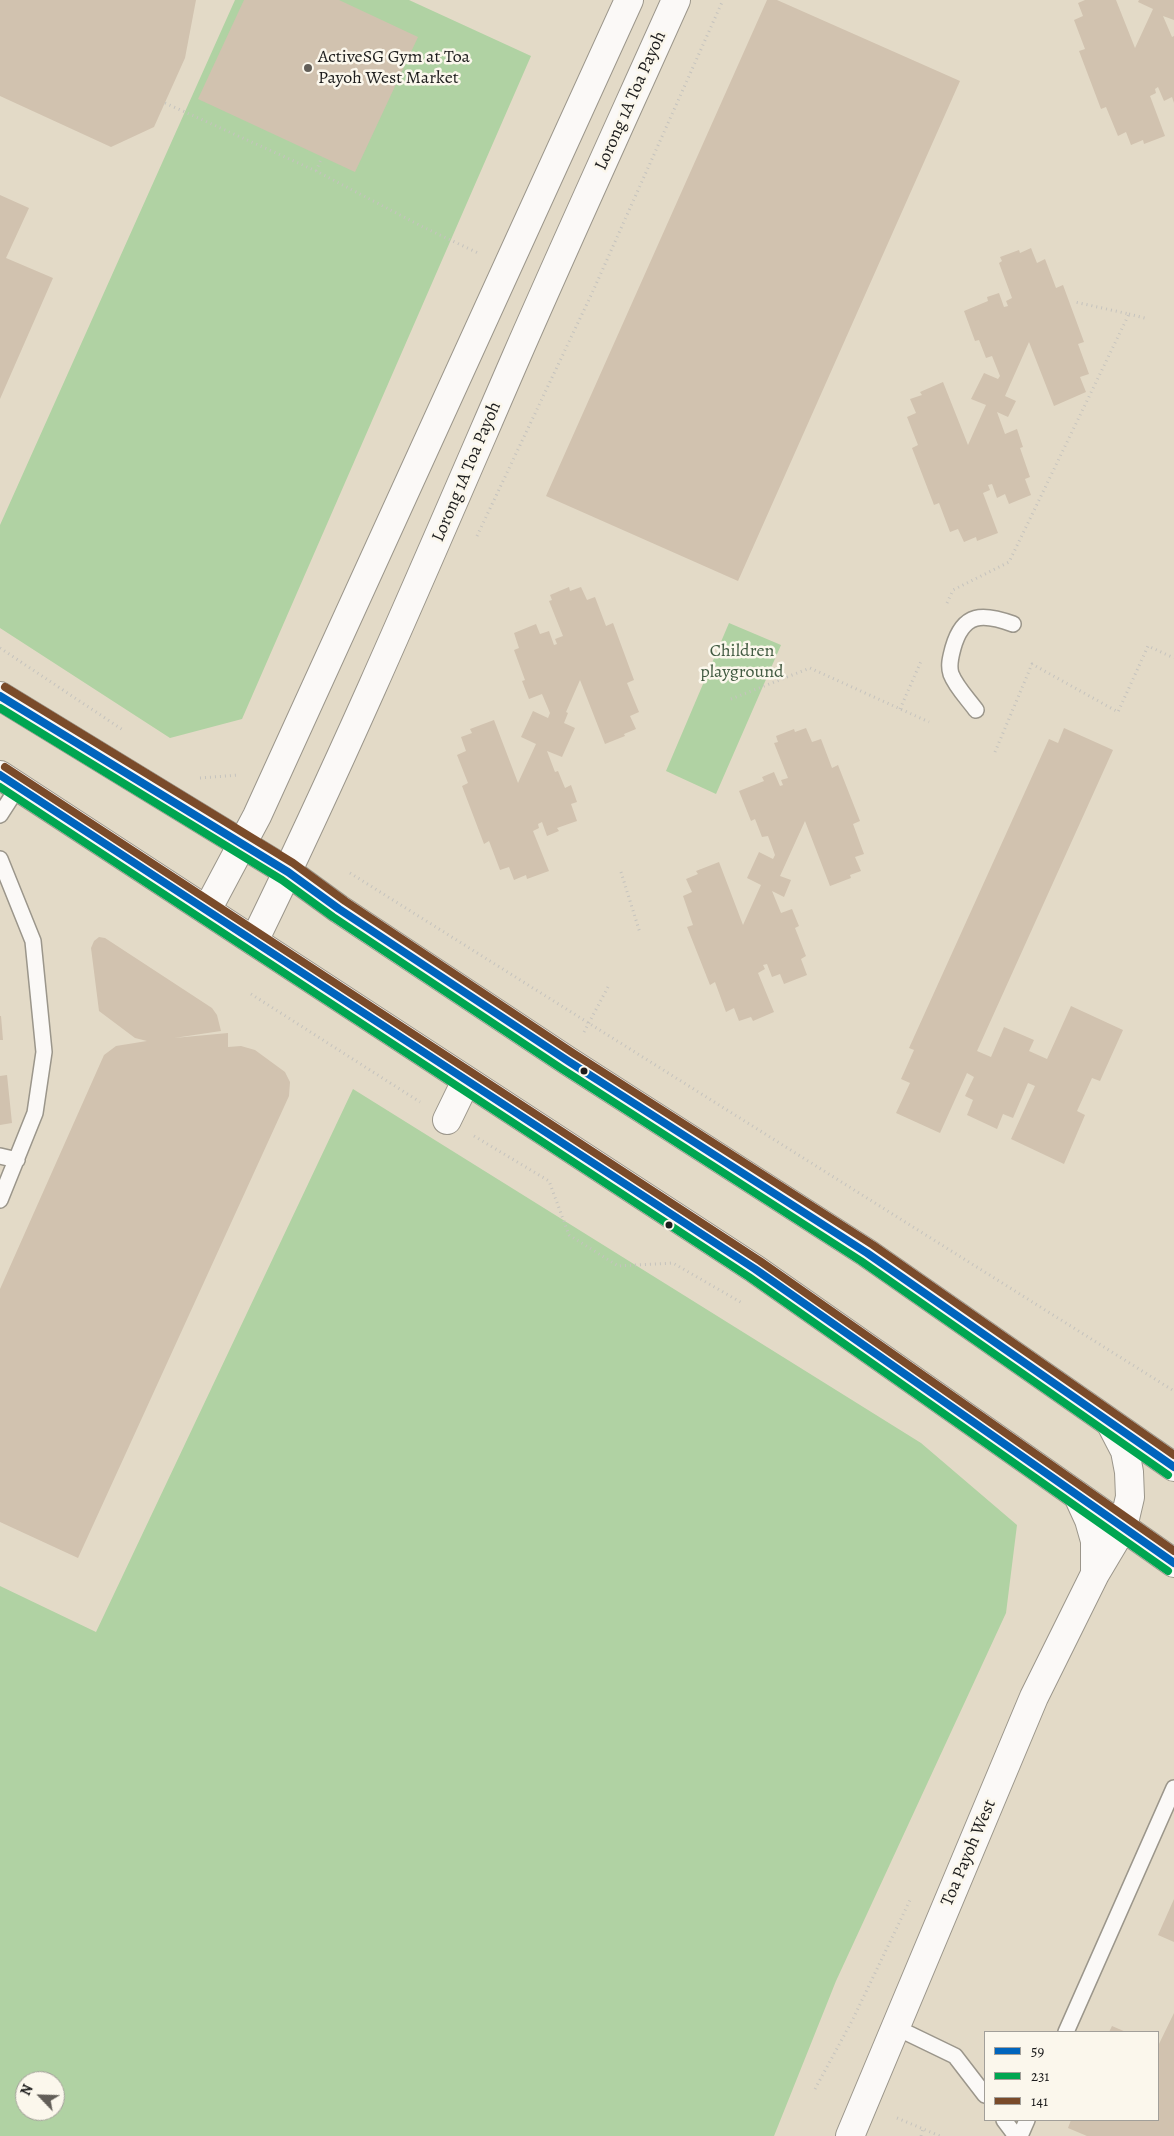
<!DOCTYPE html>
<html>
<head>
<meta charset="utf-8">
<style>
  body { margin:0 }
  #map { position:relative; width:1174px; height:2136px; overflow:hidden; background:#e3dac7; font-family:Alegreya,serif }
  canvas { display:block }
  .legend { position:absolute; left:984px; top:2031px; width:175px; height:90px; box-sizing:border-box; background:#fbf7ec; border:1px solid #a29f99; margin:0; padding:6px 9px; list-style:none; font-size:15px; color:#1c1c1c }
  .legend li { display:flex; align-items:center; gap:10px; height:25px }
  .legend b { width:25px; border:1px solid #a29f99 }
  .north { position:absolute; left:15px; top:2071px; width:50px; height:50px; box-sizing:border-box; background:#fbf7ec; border:1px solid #a29f99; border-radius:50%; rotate:294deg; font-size:14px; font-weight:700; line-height:20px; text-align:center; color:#1c1c1c }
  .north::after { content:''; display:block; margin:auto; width:18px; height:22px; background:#625e58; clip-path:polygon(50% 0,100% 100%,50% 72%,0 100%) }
</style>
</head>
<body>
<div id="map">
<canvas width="1174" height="2136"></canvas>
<ul class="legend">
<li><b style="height:6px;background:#0065bd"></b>59</li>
<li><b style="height:6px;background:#00a651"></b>231</li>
<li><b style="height:6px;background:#7a4b2a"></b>141</li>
</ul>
<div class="north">N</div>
</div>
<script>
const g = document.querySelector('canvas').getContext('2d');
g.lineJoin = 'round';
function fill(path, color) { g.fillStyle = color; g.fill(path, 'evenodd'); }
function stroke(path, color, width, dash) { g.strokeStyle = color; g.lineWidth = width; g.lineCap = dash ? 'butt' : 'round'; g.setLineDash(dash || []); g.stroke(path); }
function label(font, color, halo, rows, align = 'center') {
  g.font = font + ' Alegreya,serif'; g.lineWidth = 5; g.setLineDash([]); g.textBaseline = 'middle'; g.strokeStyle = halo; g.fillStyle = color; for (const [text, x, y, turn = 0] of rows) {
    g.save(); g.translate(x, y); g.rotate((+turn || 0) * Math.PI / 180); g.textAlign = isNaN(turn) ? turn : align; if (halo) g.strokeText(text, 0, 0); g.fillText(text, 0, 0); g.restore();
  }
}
fill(new Path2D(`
  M235 0H409L531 56 242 719 170 738 0 628V525Z
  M729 623 781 645 716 794 666 771Z
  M353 1089 921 1443 1017 1525 1006 1613 836 1981 774 2136H0V1586L96 1632ZM25 2081H55V2111H25Z`), '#b0d2a3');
fill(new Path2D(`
  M0 0H196L185 58 154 127 111 147 0 96Z
  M244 0H339L418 37 355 172 198 99Z
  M767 0H777L960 81 738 581 546 496Z
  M1085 0H1116L1135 48 1153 9 1138 2 1139 0H1174V20L1163 16 1172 37 1174 36V103L1172 97 1164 101 1158 87 1155 89 1156 93 1150 96 1165 136 1144 144 1143 140 1131 145 1126 132 1118 136 1106 107 1101 109 1079 51 1085 49 1074 20 1083 16 1078 3Z
  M0 195 29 208 6 258 53 278 0 399Z
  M1031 248 1037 263 1045 259 1056 288 1063 285 1084 342 1078 344 1089 374 1080 377 1086 392 1054 406 1029 342 1005 396 1016 401 1008 417 997 412 1005 434 1017 429 1023 447 1020 448 1030 477 1025 479 1031 495 1009 504 1005 494 997 498 992 484 988 485 990 490 983 493 998 533 977 541 976 537 964 542 958 529 950 532 939 503 934 505 912 448 918 445 907 417 916 413 910 399 922 395 920 392 943 382 968 445 986 405 971 399 984 373 998 379 1000 376 992 356 986 358 979 340 975 341 964 311 988 301 987 297 999 293 1004 307 1008 306 1006 301 1012 298 999 263 1002 261 1000 257 1019 250 1020 253Z
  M569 587 570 591 581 587 587 600 595 597 606 626 613 623 634 680 627 683 639 712 630 716 636 729 624 734 625 736 605 744 580 680 566 712 568 713 564 723 575 728 562 757 547 751 555 772 558 771 565 788 571 785 577 802 571 804 577 821 557 828 559 831 547 836 542 822 538 824 539 828 533 831 549 871 527 879 526 875 514 880 509 867 500 870 489 841 484 844 462 786 468 783 457 755 466 751 461 737 472 733 470 729 494 720 518 783 536 744 521 737 533 711 548 718 550 713 542 694 529 699 522 681 525 680 514 650 519 648 514 633 536 624 540 634 549 631 554 645 557 644 555 639 563 636 549 601 552 600 550 595Z
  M806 728 812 742 821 739 832 768 838 765 860 821 853 824 864 854 855 857 861 871 850 875 851 878 830 886 805 821 780 876 791 880 784 897 772 891 781 913 792 909 799 926 795 928 806 956 801 959 807 975 784 984 780 974 772 977 767 964 763 965 765 969 758 973 774 1012 753 1021 751 1017 739 1021 734 1008 726 1012 715 982 710 985 687 927 693 925 683 896 692 892 686 879 698 874 696 871 719 862 743 925 761 885 747 878 759 852 773 859 775 855 768 836 762 837 755 819 751 821 739 791 764 781 762 777 774 772 780 786 783 785 781 780 788 778 774 743 778 742 776 736 794 729 795 732Z
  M1064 728 1113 750 977 1051 991 1057 1004 1027 1034 1040 1029 1051 1047 1059 1071 1006 1123 1030 1100 1081 1092 1078 1077 1111 1085 1115 1064 1164 1011 1139 1035 1086 1028 1083 1013 1118 1003 1114 997 1129 967 1115 973 1100 965 1096 974 1077 967 1073 940 1133 896 1113 910 1083 901 1079 914 1050 909 1048 1049 739 1058 743Z
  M99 937 105 938 212 1008 217 1015 221 1031 174 1038 228 1033V1047L241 1046 255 1050 285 1072 290 1082 289 1096 78 1558 0 1522V1289L104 1055 116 1046 147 1041 135 1038 99 1011 91 948 94 941Z
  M0 1016H1L3 1040H0Z
  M7 1075 12 1123 0 1125V1076Z
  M1174 1899V1942L1158 1935Z
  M1174 2013V2136H1087L1068 2128 1071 2120H1158V2046Z
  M1112 2026 1126 2032H1109Z`), '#d1c2af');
const lane = new Path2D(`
  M976 710C968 699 956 687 951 674 948 665 951 656 953 648 963 612 983 613 1013 624
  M0 815 18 787
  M0 859 33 941 44 1052 35 1113 0 1200
  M0 1156 17 1160
  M895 2027 955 2056 985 2095
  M1066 2032 1174 1788
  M1004 2120 1016 2136
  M1020 2136 1027 2120`);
const street = new Path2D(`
  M207 910 257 816 629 0
  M254 941C348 749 432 551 517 355 569 236 623 118 676 0
  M447 1120 466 1081
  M1078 1496 1089 1520 1095 1541V1574
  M850 2136 1034 1697 1095 1574 1123 1527 1130 1497 1129 1472 1125 1451 1111 1424`);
const secondary = new Path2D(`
  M0 696 288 872 339 909 568 1061 867 1253 1174 1467
  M0 775 755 1269 1174 1563`);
stroke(lane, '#9b968b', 18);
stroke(street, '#9b968b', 30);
stroke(secondary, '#9b968b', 30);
stroke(new Path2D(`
  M165 103 316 171 423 227 478 253
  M316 171 322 157
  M1129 314 1148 319
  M477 536 593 291 723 0
  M947 603 953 590 1009 562 1129 314 1075 302
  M0 648 123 730
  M731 699 810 668 929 722
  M900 709 922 659
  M995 752 1032 664 1118 712 1148 646 1174 658
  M200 778 239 775
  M621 872 640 933
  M350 873 1174 1391
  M251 994 420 1102
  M584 1032 608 987
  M474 1136 549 1181 569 1235 618 1266 673 1263 742 1303
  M815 2089 853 2019 910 1900
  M897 2118 940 2136
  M921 2136 923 2129`), '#c5c3be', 3, [1, 4]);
stroke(lane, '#fbf9f7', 15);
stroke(street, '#fbf9f7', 28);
stroke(secondary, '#fbf9f7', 28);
stroke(new Path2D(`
  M0 696 288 872 339 909 568 1061 867 1253 1174 1467
  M0 775 755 1269 1174 1563`), '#0065bd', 8);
stroke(new Path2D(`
  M0 708 282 880 333 917 562 1069 861 1261 1168 1475
  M0 787 749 1277 1168 1571`), '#00a651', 8);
stroke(new Path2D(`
  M5 687 293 863 345 901 573 1053 873 1245 1174 1455
  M5 767 760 1261 1174 1551`), '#7a4b2a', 8);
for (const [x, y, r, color] of [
  [308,68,5,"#625e58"],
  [584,1071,4.5,"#1c1c1c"],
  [669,1225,4.5,"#1c1c1c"]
]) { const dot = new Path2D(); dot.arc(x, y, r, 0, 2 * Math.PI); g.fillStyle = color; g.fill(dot); stroke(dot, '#fbf7ec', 2); }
label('18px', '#1c1c1c', '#fbf7ec', [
  ["ActiveSG Gym at Toa",318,58],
  ["Payoh West Market",318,79]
], 'left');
label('18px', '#1c1c1c', '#fbf7ec', [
  ["Lorong 1A Toa Payoh",631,101,-66],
  ["Lorong 1A Toa Payoh",467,472,-67],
  ["Toa Payoh West",969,1853,-67]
]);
label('18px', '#415a41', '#fbf7ec', [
  ["Children",742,652],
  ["playground",742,673]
]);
</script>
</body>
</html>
